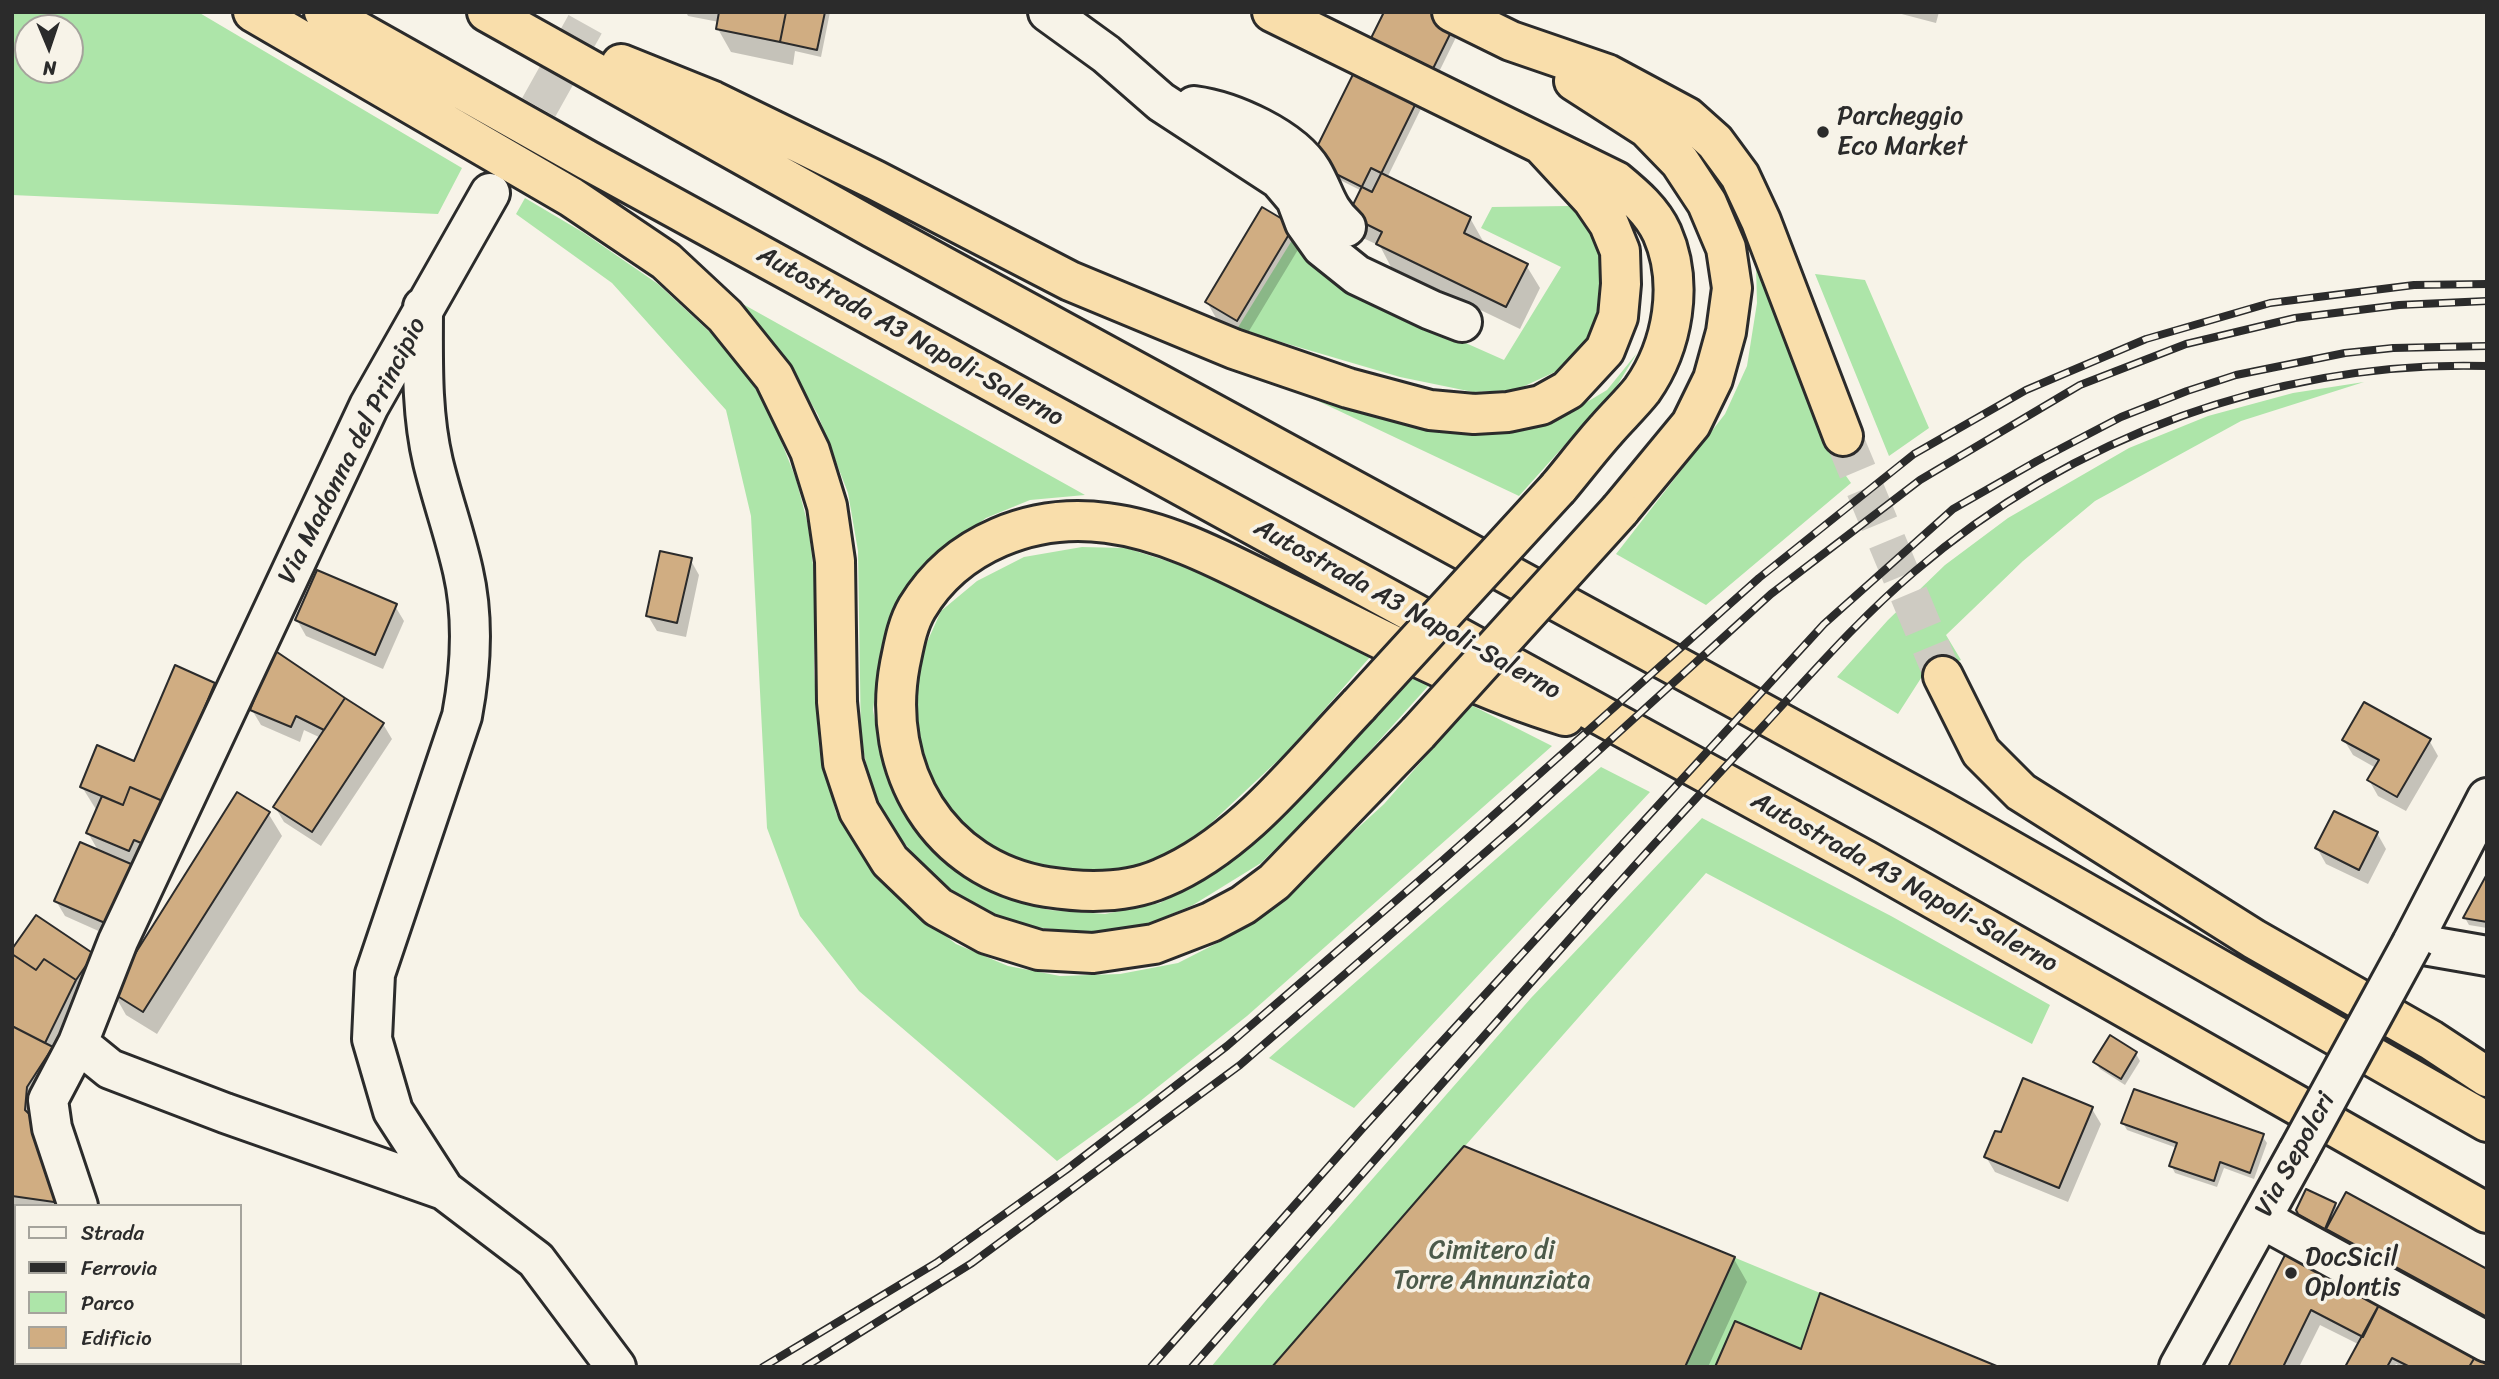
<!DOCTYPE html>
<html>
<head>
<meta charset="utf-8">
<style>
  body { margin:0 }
  #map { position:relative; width:2499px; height:1379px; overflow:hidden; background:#f7f3e8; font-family:Sriracha,sans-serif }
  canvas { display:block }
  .frame { position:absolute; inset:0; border:14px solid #2b2b2b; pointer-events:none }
  .legend { position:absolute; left:14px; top:1204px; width:228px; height:161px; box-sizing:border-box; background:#f7f3e8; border:2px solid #a5a39c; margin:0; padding:9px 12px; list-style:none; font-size:21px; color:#2b2b2b }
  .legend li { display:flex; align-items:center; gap:14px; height:35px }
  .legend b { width:35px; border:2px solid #a5a39c }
  .north { position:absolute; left:14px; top:14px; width:70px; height:70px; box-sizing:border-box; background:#f7f3e8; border:2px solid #a5a39c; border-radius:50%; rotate:178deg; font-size:19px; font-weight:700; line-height:28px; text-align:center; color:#2b2b2b }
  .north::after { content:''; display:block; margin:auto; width:24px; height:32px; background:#2b2b2b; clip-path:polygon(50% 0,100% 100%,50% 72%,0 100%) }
</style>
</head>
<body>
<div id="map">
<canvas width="2499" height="1379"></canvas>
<div class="frame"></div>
<ul class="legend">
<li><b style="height:9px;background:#f7f3e8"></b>Strada</li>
<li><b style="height:9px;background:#2b2b2b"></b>Ferrovia</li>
<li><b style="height:19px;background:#ade5a9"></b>Parco</li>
<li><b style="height:19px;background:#d0ad82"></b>Edificio</li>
</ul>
<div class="north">N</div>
</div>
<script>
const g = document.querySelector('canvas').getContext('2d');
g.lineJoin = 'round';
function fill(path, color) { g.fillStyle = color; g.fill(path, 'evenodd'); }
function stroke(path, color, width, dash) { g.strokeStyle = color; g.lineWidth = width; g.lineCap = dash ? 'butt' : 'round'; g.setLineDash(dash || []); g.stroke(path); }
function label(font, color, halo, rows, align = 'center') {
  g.font = font + ' Sriracha,sans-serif'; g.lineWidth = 7; g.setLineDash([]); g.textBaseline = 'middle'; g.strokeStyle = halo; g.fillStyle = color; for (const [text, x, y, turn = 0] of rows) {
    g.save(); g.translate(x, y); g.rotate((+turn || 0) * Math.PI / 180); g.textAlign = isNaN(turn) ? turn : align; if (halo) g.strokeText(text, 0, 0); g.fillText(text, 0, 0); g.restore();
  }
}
fill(new Path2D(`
  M12 12H198L462 168 438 214 12 195ZM70 28V70H28V28Z
  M525 198 584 233 658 284 714 336 749 377 774 423 796 479 808 525 815 581 814 670 819 747 836 813 877 877 915 912 956 944 1008 966 1060 976 1120 974 1178 963 1227 938 1279 900 1384 804 1471 705 1552 746 1247 1016 1139 1102 1057 1161 859 991 800 916 767 828 751 516 726 410 612 283 516 214Z
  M1569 206 1590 221 1608 247 1602 318 1582 350 1557 371 1516 390 1473 392 1400 377 1237 329 1294 237 1416 321 1504 360 1561 267 1481 228 1492 207Z
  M1756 266 1824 445 1851 483 1706 605 1616 554 1725 414 1747 366 1757 303Z
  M1815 274 1865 280 1929 428 1889 456Z
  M741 303 1085 495 1030 500 986 518 936 554 902 595 881 648 873 710 885 773 911 824 944 862 992 893 1049 910 1105 914 1160 903 1210 876 1280 821 1415 674 1430 684 1331 794 1261 863 1193 905 1136 929 1089 933 1035 927 988 912 953 891 917 858 891 827 871 784 861 741 858 551 848 493 818 415 784 356Z
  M1637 353 1615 389 1519 496 1280 383 1453 429 1508 431 1562 417 1607 390Z
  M2364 382 2241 421 2095 501 2023 561 1946 635 1961 660 1923 675 1898 714 1837 677 1888 620 1945 565 2008 518 2129 448 2208 416 2293 393Z
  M1082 547 1126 548 1186 567 1286 608 1370 657 1288 751 1209 825 1164 857 1130 869 1074 871 1024 864 986 844 947 808 925 762 913 711 920 658 941 611 977 581 1024 557Z
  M1601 767 1650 792 1354 1108 1269 1058Z
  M1702 818 1891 916 2050 1005 2032 1044 1706 873 1465 1146 1999 1367H1211L1268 1298 1531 998Z`), '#ade5a9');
fill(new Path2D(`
  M686 12H830L821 57 795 51 793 65 731 52 718 29 719 22 688 16Z
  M1894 12H1939L1936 23Z
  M1458 17 1462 25 1387 178 1470 218 1483 241 1482 244 1526 265 1540 288 1520 329 1391 267 1380 246 1363 238 1350 215 1362 191 1316 168Z
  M1262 209 1302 243 1246 336 1216 318 1207 302Z
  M690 559 699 575 686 637 657 631 648 616Z
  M395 606 404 621 383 669 306 636 297 620Z
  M214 684 227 707 121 941 65 916 56 901 99 852 88 833 97 811 82 787 135 764Z
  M252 710 383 724 392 739 321 846 284 822 275 807 321 738 304 730 300 742 261 725Z
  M2344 740H2429L2438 756 2406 811 2378 796 2369 780 2376 768 2353 755Z
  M268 813 282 836 157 1034 126 1015 113 992Z
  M2377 833 2386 849 2368 884 2326 864 2317 848Z
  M2487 877V928L2469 925 2465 918Z
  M12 954 92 955 38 1124 68 1206H16V1217H12Z
  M2136 1054 2140 1061 2125 1085 2100 1069 2095 1062Z
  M2092 1109 2101 1124 2068 1202 1995 1172 1986 1157 2002 1135Z
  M2123 1123 2262 1136 2267 1143 2254 1179 2224 1168 2217 1187 2175 1173 2171 1165 2177 1148 2127 1130Z
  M2335 1204 2338 1210 2487 1271V1321L2333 1235 2330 1231 2329 1235 2304 1222 2299 1214Z
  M2288 1254 2487 1367H2402L2396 1364 2394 1367H2345L2358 1344 2320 1325 2299 1367H2230Z
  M1734 1259 1747 1282 1708 1367H1274Z
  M169 1363H236V1367H171Z`), '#0003');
const building = new Path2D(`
  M719 12H786L780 42 716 29Z
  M786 12H825L817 50 780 42Z
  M1384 12H1451L1459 16 1372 192 1310 161Z
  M1371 168 1471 217 1464 233 1528 264 1506 307 1376 244 1382 232 1348 215Z
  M1262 207 1294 226 1237 321 1205 302Z
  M660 551 692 558 677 623 646 616Z
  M317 570 397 604 375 655 295 620Z
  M274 650 345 698 324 730 296 716 291 727 250 710Z
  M175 665 215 683 165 802 130 787 123 805 80 787 97 745 134 761Z
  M345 698 384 723 312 832 273 807Z
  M2364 702 2431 739 2397 797 2367 780 2379 760 2342 740Z
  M130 787 165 802 146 845 134 840 129 851 86 833 102 796 123 805Z
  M237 792 270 812 143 1012 111 992Z
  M2334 811 2378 832 2359 870 2315 848Z
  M80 842 138 867 112 926 54 901Z
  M2487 874V922L2463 918Z
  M36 915 94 954 76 980 44 959 36 970 12 954V949Z
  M12 954 36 970 44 959 76 980 45 1043 12 1026Z
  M12 1026 53 1047 27 1087 25 1110 42 1126 61 1203 12 1196Z
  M2110 1035 2137 1052 2121 1079 2093 1062Z
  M2023 1078 2093 1107 2059 1188 1984 1157 1995 1131 2001 1132Z
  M2134 1089 2264 1134 2250 1173 2220 1162 2214 1181 2169 1166 2177 1143 2121 1123Z
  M1464 1146 1735 1257 1685 1367H1272Z
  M2306 1189 2336 1203 2325 1229 2298 1214 2296 1210Z
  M2346 1192 2487 1269V1317L2326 1229Z
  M12 1239 16 1241V1293L12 1292Z
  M2287 1251 2381 1301 2363 1337 2311 1310 2283 1367H2228Z
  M1820 1293 1999 1367H1715L1735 1321 1801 1349Z
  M2381 1301 2475 1357 2469 1367H2410L2392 1358 2387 1367H2345Z
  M2475 1357 2487 1365V1367H2469Z
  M181 1363H224V1367H182Z`);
fill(building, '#d0ad82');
stroke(building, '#2b2b2b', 2);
stroke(new Path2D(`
  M511 157 592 12`), '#cecbc2', 38, [38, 19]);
stroke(new Path2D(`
  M1843 436 1943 676`), '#cecbc2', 38, [38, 19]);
const minor = new Path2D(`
  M1048 12 1106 54 1161 102 1279 179 1296 199 1305 223 1322 247 1357 275 1431 310 1462 322
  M1194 106C1232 111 1292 138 1312 171 1325 193 1325 208 1346 227
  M423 307C423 359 421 411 433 462 442 499 455 535 463 571 474 619 471 668 462 716L375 974 372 1039 393 1111 444 1190 536 1260 616 1367
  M2487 798 2412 943 2487 956
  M78 1043 110 1069 225 1113 444 1190
  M78 1206 52 1128 48 1100 78 1043 118 941 369 406 490 193
  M2262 1219 2487 1342
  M12 1314 16 1316
  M148 1363 150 1367
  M2179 1367 2298 1152`);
const highway = new Path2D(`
  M253 12 571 197 666 261 725 316 774 377 810 451 827 506 835 561 837 702 843 763 859 811 890 861 938 907 987 934 1039 950 1093 953 1154 944 1211 922 1243 905 1274 882 1418 733
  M324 12 587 160 1865 860 2487 1213
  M487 12 873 228 1940 810 2487 1122
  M1272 12 1616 181C1634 196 1652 211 1662 233 1684 283 1673 346 1642 390 1631 404 1617 417 1606 430 1589 449 1574 469 1558 488
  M1452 12 1511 41 1607 74 1687 117 1715 142 1740 176 1761 221 1843 436
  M621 64 713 101 875 180 1070 281 1234 349 1348 388 1430 410 1474 414 1508 412 1541 405 1568 390 1605 350 1618 317 1621 284 1620 251 1609 224 1592 199 1542 145
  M1574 81 1647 128 1680 162 1707 203 1726 248 1732 288 1726 332 1713 379 1691 424 1620 510
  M1943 676 1981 752 2021 792 2254 939 2431 1040 2487 1077
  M1359 705C1301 766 1241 845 1162 878 1126 894 1085 893 1047 887 938 869 880 769 900 664 904 645 907 625 917 608 956 543 1033 513 1107 523 1170 531 1227 563 1284 591 1376 636 1466 686 1565 716`);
stroke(minor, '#2b2b2b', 44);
stroke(highway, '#2b2b2b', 44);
stroke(minor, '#f7f3e8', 38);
stroke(highway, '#f9deab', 38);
const rail = new Path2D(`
  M763 1367 936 1263 1066 1170 1227 1046 1442 861 1759 578 1914 454 2026 390 2146 339 2270 303 2414 285 2487 284
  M805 1367 972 1263 1240 1065 1518 824 1771 594 1920 480 2080 385 2186 344 2295 318 2399 305 2487 301
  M1151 1367 1362 1129 1824 624 1953 509 2037 461 2121 417 2187 391 2236 375 2345 353 2393 348 2487 346
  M1192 1367C1322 1220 1451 1073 1581 926 1641 857 1703 791 1765 724 1813 672 1860 618 1914 572 2071 437 2279 360 2487 366`);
stroke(rail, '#2b2b2b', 8);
stroke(rail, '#f7f3e8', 5, [16]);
const minorBridge = new Path2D(`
  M2298 1152 2412 943`);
const highwayBridge = new Path2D(`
  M1359 705 1558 488
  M1418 733 1620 510`);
stroke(minorBridge, '#2b2b2b', 44, []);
stroke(highwayBridge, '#2b2b2b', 44, []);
stroke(minorBridge, '#f7f3e8', 38);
stroke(highwayBridge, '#f9deab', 38);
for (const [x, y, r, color] of [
  [1823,132,7,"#2b2b2b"],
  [2291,1273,7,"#2b2b2b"]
]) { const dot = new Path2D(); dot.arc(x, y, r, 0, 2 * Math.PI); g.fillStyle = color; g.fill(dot); stroke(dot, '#f7f3e8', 2.5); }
label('26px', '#2b2b2b', '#f7f3e8', [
  ["Parcheggio",1837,117],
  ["Eco Market",1837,147],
  ["DocSicil",2305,1258],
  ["Oplontis",2305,1288]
], 'left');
label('26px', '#2b2b2b', '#f7f3e8', [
  ["Autostrada A3 Napoli-Salerno",910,337,29],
  ["Via Madonna del Principio",353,451,-63],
  ["Autostrada A3 Napoli-Salerno",1407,610,29],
  ["Autostrada A3 Napoli-Salerno",1904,883,29],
  ["Via Sepolcri",2296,1155,-61]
]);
label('26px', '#4c5a4a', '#f7f3e8', [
  ["Cimitero di",1492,1251],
  ["Torre Annunziata",1492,1281]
]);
</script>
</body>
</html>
